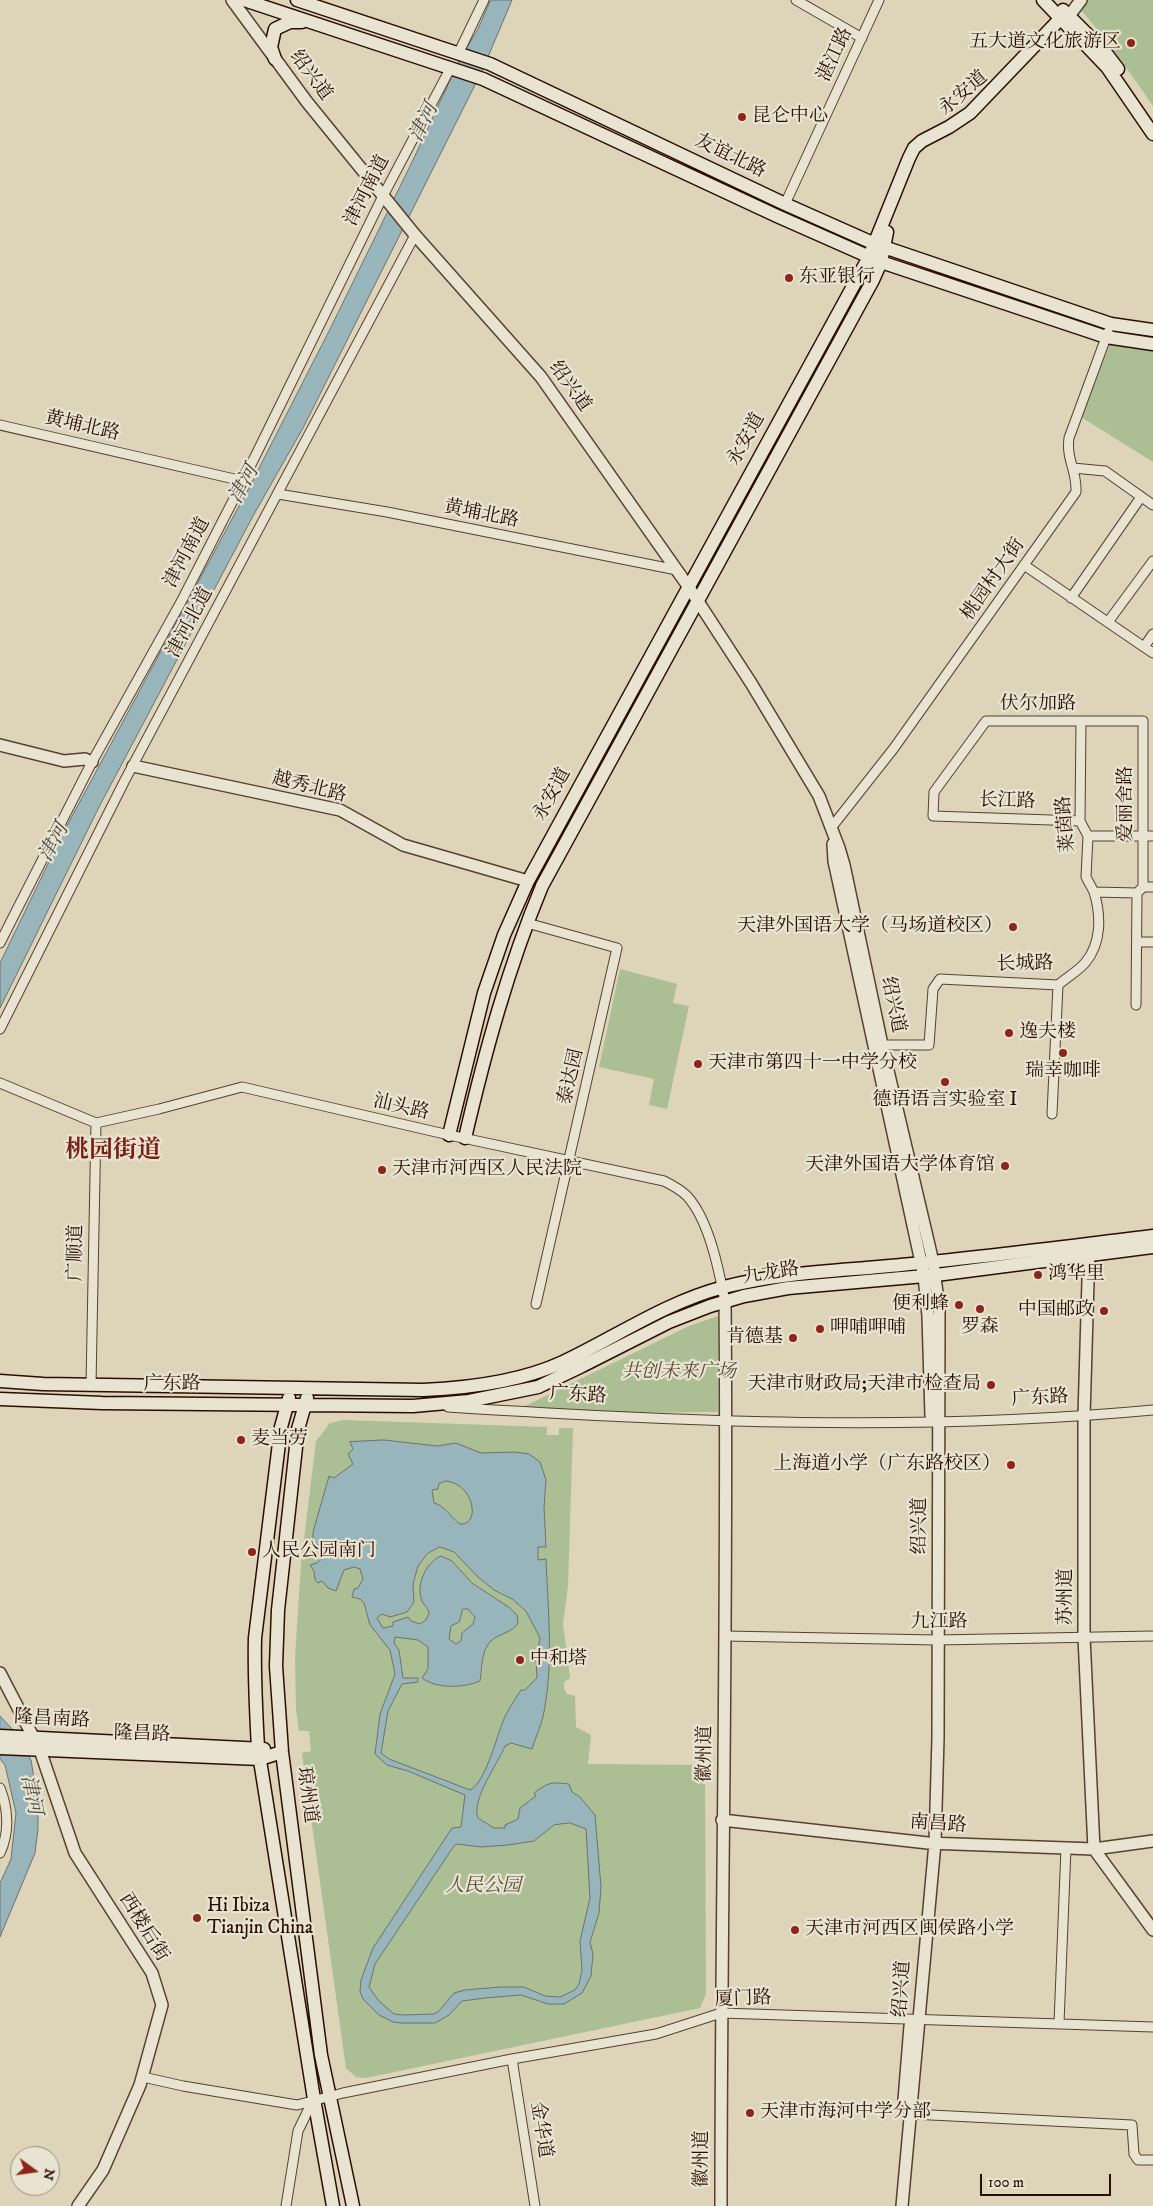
<!DOCTYPE html>
<html>
<head>
<meta charset="utf-8">
<style>
  body { margin:0 }
  #map { position:relative; width:1153px; height:2206px; overflow:hidden; background:#ddd4ba; font-family:"IM FELL DW Pica",serif }
  canvas { display:block }
  .north { position:absolute; left:10px; top:2146px; width:50px; height:50px; box-sizing:border-box; background:#e9e3d2; border:1px solid #9d8e7e; border-radius:50%; rotate:104deg; font-size:14px; font-weight:700; line-height:20px; text-align:center; color:#2a0f00 }
  .north::after { content:''; display:block; margin:auto; width:18px; height:22px; background:#8f2418; clip-path:polygon(50% 0,100% 100%,50% 72%,0 100%) }
  .scale { position:absolute; left:980px; top:2174px; width:131px; height:22px; box-sizing:border-box; border:2px solid #2a0f00; border-top:0; padding-left:6px; font-size:15px; line-height:18px; white-space:nowrap; color:#2a0f00; -webkit-text-stroke:4px #e9e3d2; paint-order:stroke }
</style>
</head>
<body>
<div id="map">
<canvas width="1153" height="2206"></canvas>
<div class="north">N</div>
<div class="scale">100 m</div>
</div>
<script>
const g = document.querySelector('canvas').getContext('2d');
g.lineJoin = 'round';
function fill(path, color) { g.fillStyle = color; g.fill(path, 'evenodd'); }
function stroke(path, color, width, dash) { g.strokeStyle = color; g.lineWidth = width; g.lineCap = dash ? 'butt' : 'round'; g.setLineDash(dash || []); g.stroke(path); }
function label(font, color, halo, rows, align = 'center') {
  g.font = font + ' "IM FELL DW Pica","Noto Serif SC",serif'; g.lineWidth = 4.5; g.setLineDash([]); g.textBaseline = 'middle'; g.strokeStyle = halo; g.fillStyle = color; for (const [text, x, y, turn = 0] of rows) {
    g.save(); g.translate(x, y); g.rotate((+turn || 0) * Math.PI / 180); g.textAlign = isNaN(turn) ? turn : align; if (halo) g.strokeText(text, 0, 0); g.fillText(text, 0, 0); g.restore();
  }
}
fill(new Path2D(`
  M1072 0H1153V106C1128 69 1102 33 1072 0Z
  M1110 344 1153 350V462L1081 417Z
  M620 969 677 984 673 1003 689 1006 667 1109 649 1105 654 1079 599 1067Z
  M718 1316V1412L598 1413 525 1406 689 1326Z
  M344 1420 547 1427V1435H559V1428H573L568 1586 563 1624 570 1678 564 1682V1688L567 1694 575 1696 576 1727 591 1735 588 1764 705 1765 706 1994 700 2008 366 2078 356 2077 346 2068 302 1753 311 1751 309 1731H299L296 1709 295 1657 301 1564 316 1441 330 1423Z`), '#acbe94');
const water = new Path2D(`
  M491 0H512L482 71 303 428 253 516 98 809 0 1008V963L63 833 253 480 329 331 413 160 459 61 478 29Z
  M384 1440 437 1446 456 1443 481 1453 515 1452 529 1454 540 1462 546 1480 544 1507 546 1547H538V1560L546 1559C548 1611 554 1665 543 1717 540 1728 535 1739 532 1749L511 1743 505 1746C498 1764 471 1799 478 1818L494 1828H505V1825L518 1819 520 1808 536 1796 534 1793C549 1782 551 1782 569 1784L572 1792 580 1797 595 1815 601 1887 599 1913 590 1942 593 1954 591 1976 582 1993 564 2004H548L521 1995 485 1998 462 2001 449 2015 435 2023H401L393 2022 379 2015 363 1999 360 1991 361 1980 373 1948 452 1828 461 1827 465 1795 408 1771 387 1765 375 1754 380 1714 395 1674 390 1650 370 1625 364 1603 360 1599 352 1597 354 1589 358 1588 363 1579 360 1569 354 1567 344 1570 336 1591 328 1588 322 1581 318 1583 315 1580 314 1571 310 1565 317 1563 325 1556 326 1552 321 1546 313 1543V1532L329 1476 334 1478 353 1464 348 1454 353 1449 350 1442ZM446 1481C475 1484 480 1525 461 1524 455 1523 445 1505 434 1503L432 1490 438 1489 439 1484ZM440 1547 454 1552 478 1577 494 1590 512 1599 526 1611 540 1638 536 1659 537 1678 525 1690H521C514 1701 506 1712 502 1724 496 1739 485 1783 470 1790L389 1759 381 1753 388 1711 402 1684 418 1682V1678H403L399 1650 394 1643 395 1637 418 1640 428 1647V1669L422 1678C436 1689 464 1688 480 1681 482 1670 481 1656 487 1646 494 1633 511 1635 518 1623L517 1615 510 1608 472 1583 452 1561 441 1556C426 1562 414 1587 423 1603 426 1607 428 1608 429 1613L426 1620 420 1624 411 1621 408 1617 393 1622V1626L383 1628 377 1618 382 1614 390 1617 407 1612 414 1602 413 1584 418 1566 427 1554ZM463 1609H468L475 1617 473 1624 462 1633 461 1641 456 1644 449 1639 451 1626 459 1622ZM570 1823 586 1829 590 1898 580 1941 582 1970 579 1984 575 1990 560 1997 545 1996 524 1987H500L465 1990 454 1993 439 2011 434 2014 404 2015 394 2014 379 2001 369 1987 375 1964 454 1846 457 1844 481 1847 508 1845 534 1841 554 1825Z
  M0 1716 13 1730 31 1760 38 1803V1829L35 1853 0 1937V1883L11 1859 16 1813 5 1765 0 1759Z`);
fill(water, '#98b5bb');
stroke(water, '#6c7370', 1);
const minor = new Path2D(`
  M796 0 862 38
  M459 52 484 0
  M785 204 879 0
  M0 425 243 481
  M1073 468 1105 471 1153 505
  M278 494 387 512 677 570
  M1024 565 1144 647
  M1071 598 1141 497
  M1108 622 1153 561
  M1153 634 1144 647 1153 653
  M1081 721 1080 821 1088 836 1086 877 1094 892
  M1080 821 933 816 934 792 986 721H1143V887
  M831 828 894 748 1076 492C1077 470 1066 460 1069 438L1108 332
  M1088 836H1153
  M527 923 617 948 536 1304
  M1138 942H1153
  M0 943 92 762 181 602 243 481 383 196 451 67
  M1136 1005 1137 893
  M0 1029 125 780 415 235
  M882 1045H929L933 989 940 979 1058 985C1066 978 1078 971 1085 963 1102 943 1101 915 1094 892L1137 893 1143 887H1153
  M0 1083 96 1123 159 1109 242 1087 449 1135 664 1181C672 1185 681 1190 687 1196 709 1220 719 1270 725 1302
  M1052 1114 1058 985
  M91 1385 96 1123
  M448 1407C682 1422 919 1432 1153 1410
  M725 1636 937 1640 1153 1636
  M0 1788C8 1808 10 1832 0 1853
  M1059 2023 1066 1848
  M512 2059 535 2206
  M143 2077 183 2086 297 2105 343 2093 512 2059 656 2034 721 2013 1153 2027
  M911 2114 1132 2125 1134 2154 1138 2160H1153
  M286 2206 298 2131 313 2100`);
const tertiary = new Path2D(`
  M232 0 307 102 415 235 541 377 688 586 751 683 819 796 839 848 844 865 882 1045 933 1262 939 1308 938 1738 935 1843 902 2206
  M1069 16 1081 0
  M0 745 64 761 85 759 92 762
  M133 766 340 810 403 845 528 881
  M833 844 834 861 924 1276 928 1316 931 1416
  M1089 1247 1084 1416V1637L1094 1849 1153 1930
  M0 1673 40 1750 75 1853 152 1973 162 2005 140 2085 103 2170 78 2206
  M722 1820 928 1843 1094 1849 1153 1841
  M904 2100 910 2026
  M721 2206C721 1905 728 1603 725 1302`);
const secondary = new Path2D(`
  M244 0 483 79 777 216 881 262 1106 337 1153 344
  M297 0 490 64 785 204 875 244 1111 324 1153 330
  M1043 0 1107 67 1153 134
  M1063 10 1105 52 1118 69
  M275 59 271 47 275 29 290 22H302
  M449 1135 484 993 504 935 528 881 869 257 909 158 914 148 922 141 949 127 970 113 1060 19 1069 16
  M465 1138C485 1052 508 968 542 886L873 280 881 262 887 232
  M0 1381 43 1384 423 1390C470 1388 520 1382 563 1362 616 1337 666 1302 724 1287 782 1272 842 1271 901 1265 985 1257 1069 1246 1153 1236
  M289 1398 281 1427 255 1638C254 1675 256 1711 258 1748L314 2099 333 2206
  M307 1398 298 1429 278 1610 276 1666 282 1752 321 2055 353 2206
  M0 1399 102 1403 413 1406 469 1401 538 1387 582 1366 669 1322 710 1306 744 1296 788 1288 936 1275 1153 1247
  M0 1736 264 1749
  M0 1748 260 1759 282 1752`);
stroke(minor, '#57402e', 11);
stroke(tertiary, '#57402e', 14);
stroke(secondary, '#2a0f00', 15);
stroke(minor, '#e9e3d2', 9);
stroke(tertiary, '#e9e3d2', 11);
stroke(secondary, '#e9e3d2', 12);
for (const [x, y, r, color] of [
  [1131,43,5,"#8f2418"],
  [742,117,5,"#8f2418"],
  [789,278,5,"#8f2418"],
  [1013,927,5,"#8f2418"],
  [1009,1033,5,"#8f2418"],
  [1063,1053,5,"#8f2418"],
  [698,1064,5,"#8f2418"],
  [945,1082,5,"#8f2418"],
  [1005,1166,5,"#8f2418"],
  [382,1170,5,"#8f2418"],
  [1038,1275,5,"#8f2418"],
  [959,1305,5,"#8f2418"],
  [980,1309,5,"#8f2418"],
  [1104,1311,5,"#8f2418"],
  [820,1329,5,"#8f2418"],
  [793,1338,5,"#8f2418"],
  [991,1385,5,"#8f2418"],
  [241,1440,5,"#8f2418"],
  [1011,1465,5,"#8f2418"],
  [252,1552,5,"#8f2418"],
  [520,1660,5,"#8f2418"],
  [197,1918,5,"#8f2418"],
  [795,1930,5,"#8f2418"],
  [750,2113,5,"#8f2418"]
]) { const dot = new Path2D(); dot.arc(x, y, r, 0, 2 * Math.PI); g.fillStyle = color; g.fill(dot); stroke(dot, '#e9e3d2', 2); }
label('19px', '#2a0f00', '#e9e3d2', [
  ["五大道文化旅游区",1121,43,"right"],
  ["昆仑中心",752,117],
  ["东亚银行",799,278],
  ["天津外国语大学（马场道校区）",1003,927,"right"],
  ["逸夫楼",1019,1033],
  ["天津市第四十一中学分校",708,1064],
  ["瑞幸咖啡",1063,1072,"center"],
  ["德语语言实验室 I",945,1101,"center"],
  ["天津外国语大学体育馆",995,1166,"right"],
  ["天津市河西区人民法院",392,1170],
  ["鸿华里",1048,1275],
  ["便利蜂",949,1305,"right"],
  ["中国邮政",1094,1311,"right"],
  ["罗森",980,1328,"center"],
  ["呷哺呷哺",830,1329],
  ["肯德基",783,1338,"right"],
  ["天津市财政局;天津市检查局",981,1385,"right"],
  ["麦当劳",251,1440],
  ["上海道小学（广东路校区）",1001,1465,"right"],
  ["人民公园南门",262,1552],
  ["中和塔",530,1660],
  ["Hi Ibiza",207,1907],
  ["Tianjin China",207,1929],
  ["天津市河西区闽侯路小学",805,1930],
  ["天津市海河中学分部",760,2113]
], 'left');
label('19px', '#2a0f00', '#e9e3d2', [
  ["湛江路",836,55,-65],
  ["绍兴道",310,76,53],
  ["永安道",964,94,-41],
  ["友谊北路",730,157,26],
  ["津河南道",368,191,-63],
  ["绍兴道",569,387,54],
  ["黄埔北路",82,427,13],
  ["永安道",747,440,-61],
  ["黄埔北路",481,515,11],
  ["津河南道",188,553,-62],
  ["桃园村大街",994,580,-55],
  ["津河北道",191,623,-62],
  ["伏尔加路",1038,705],
  ["越秀北路",309,788,14],
  ["永安道",553,795,-61],
  ["长江路",1007,802,2],
  ["爱丽舍路",1127,804,-90],
  ["莱茵路",1067,824,-95],
  ["长城路",1025,965,-1],
  ["绍兴道",892,1005,78],
  ["泰达园",572,1077,-77],
  ["汕头路",401,1108,13],
  ["广顺道",77,1253,-89],
  ["九龙路",771,1274,-9],
  ["广东路",172,1385],
  ["广东路",578,1396,3],
  ["广东路",1040,1399,-3],
  ["绍兴道",921,1526,-90],
  ["苏州道",1067,1597,-90],
  ["九江路",939,1623],
  ["隆昌南路",52,1720,3],
  ["隆昌路",142,1735,2],
  ["徽州道",706,1754,-89],
  ["琼州道",306,1795,82],
  ["南昌路",938,1825,4],
  ["西楼后街",143,1928,58],
  ["绍兴道",903,1989,-86],
  ["厦门路",743,2000,-2],
  ["金华道",540,2130,81],
  ["徽州道",703,2159,-90]
]);
label('italic 19px', '#584c34', '#e9e3d2', [
  ["共创未来广场",679,1373],
  ["人民公园",483,1887]
]);
label('italic 20px', '#504941', '#e9e3d2', [
  ["津河",425,123,-64],
  ["津河",245,485,-62],
  ["津河",55,843,-62],
  ["津河",30,1795,79]
]);
label('bold 24px', '#7a1f14', '#e9e3d2', [
  ["桃园街道",113,1152]
]);
</script>
</body>
</html>
